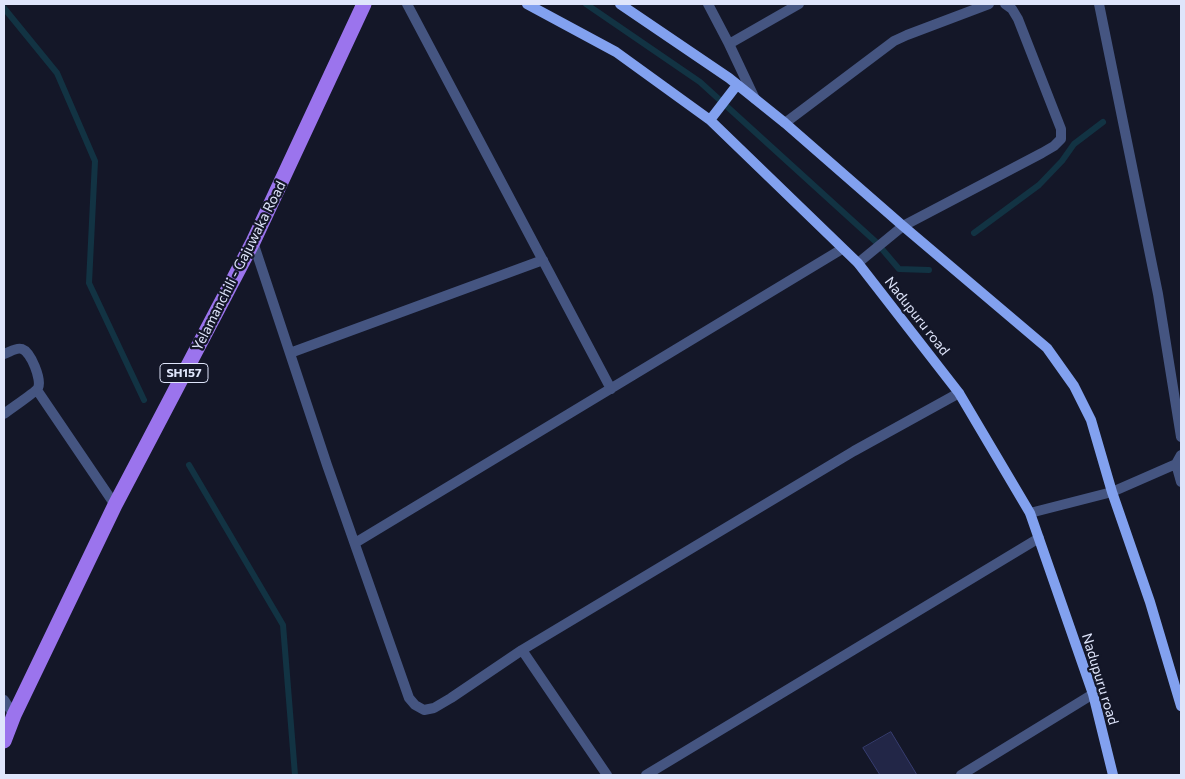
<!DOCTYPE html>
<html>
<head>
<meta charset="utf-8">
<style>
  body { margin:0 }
  #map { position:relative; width:1185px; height:779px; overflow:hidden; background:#141728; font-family:Commissioner,sans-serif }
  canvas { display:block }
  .frame { position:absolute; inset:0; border:5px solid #dfe5fb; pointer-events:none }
</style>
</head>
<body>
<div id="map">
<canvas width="1185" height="779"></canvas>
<div class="frame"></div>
</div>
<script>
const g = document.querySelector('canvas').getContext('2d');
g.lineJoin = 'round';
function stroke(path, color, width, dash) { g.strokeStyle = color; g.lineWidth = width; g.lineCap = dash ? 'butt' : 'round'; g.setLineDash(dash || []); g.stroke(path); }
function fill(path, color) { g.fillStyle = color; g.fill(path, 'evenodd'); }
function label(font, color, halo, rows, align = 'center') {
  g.font = font + ' Commissioner,sans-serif'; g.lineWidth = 4.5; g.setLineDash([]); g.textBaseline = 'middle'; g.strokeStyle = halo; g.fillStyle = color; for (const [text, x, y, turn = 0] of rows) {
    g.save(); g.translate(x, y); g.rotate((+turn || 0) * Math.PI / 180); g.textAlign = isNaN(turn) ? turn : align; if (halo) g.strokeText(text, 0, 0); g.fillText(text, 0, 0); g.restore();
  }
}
stroke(new Path2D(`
  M586 4 700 82 876 242 899 269 929 270
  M4 8 57 73 95 161 89 283 144 400
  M974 233 1039 185 1062 161 1074 144 1103 122
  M189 465 283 625 295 775`), '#123343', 6);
const building = new Path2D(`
  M891 732 917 775H880L863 748Z`);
fill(building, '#222647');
stroke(building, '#373d70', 1);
stroke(new Path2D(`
  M407 4 611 389
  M708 4 729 44
  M1099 4 1158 294 1181 437
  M755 99 729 44 799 4
  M785 123 894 41 907 35 989 4
  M253 242 327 465 409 698 415 705 424 710 434 708 451 698 522 650
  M858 263 903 226 1042 153 1054 146 1061 139V129L1018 19 1012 9 1005 4
  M290 353 543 260
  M4 354C10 352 16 347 22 349 31 352 42 380 38 388 36 392 10 409 4 414
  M37 390 115 505
  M1176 464 1181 482
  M1030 513 1112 492 1176 464 1181 455
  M355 543 842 249
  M4 700 14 715
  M607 775 522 650 854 451 959 393
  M646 775 1039 538
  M961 775 1093 694`), '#455581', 10);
stroke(new Path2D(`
  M527 4 616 52 710 120 858 263 959 393 1030 513 1093 694 1113 775
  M620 4 729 78 785 123 903 226 1047 348 1074 386 1091 420 1112 492 1150 602 1181 706
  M710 120 737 85`), '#82a1ef', 10);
stroke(new Path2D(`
  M4 741 14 715 115 505 253 242 364 4`), '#9b74ed', 15);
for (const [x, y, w] of [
  [184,373,48]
]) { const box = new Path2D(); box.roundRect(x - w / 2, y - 9.5, w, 19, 4); g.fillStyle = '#141728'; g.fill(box); stroke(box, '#dfe5fb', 1); }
label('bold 12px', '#dfe5fb', null, [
  ["SH157",184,373]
]);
label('14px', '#dfe5fb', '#141728', [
  ["Yelamanchili - Gajuwaka Road",239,266,-63],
  ["Nadupuru road",917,316,52],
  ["Nadupuru road",1100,679,73]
]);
</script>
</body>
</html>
